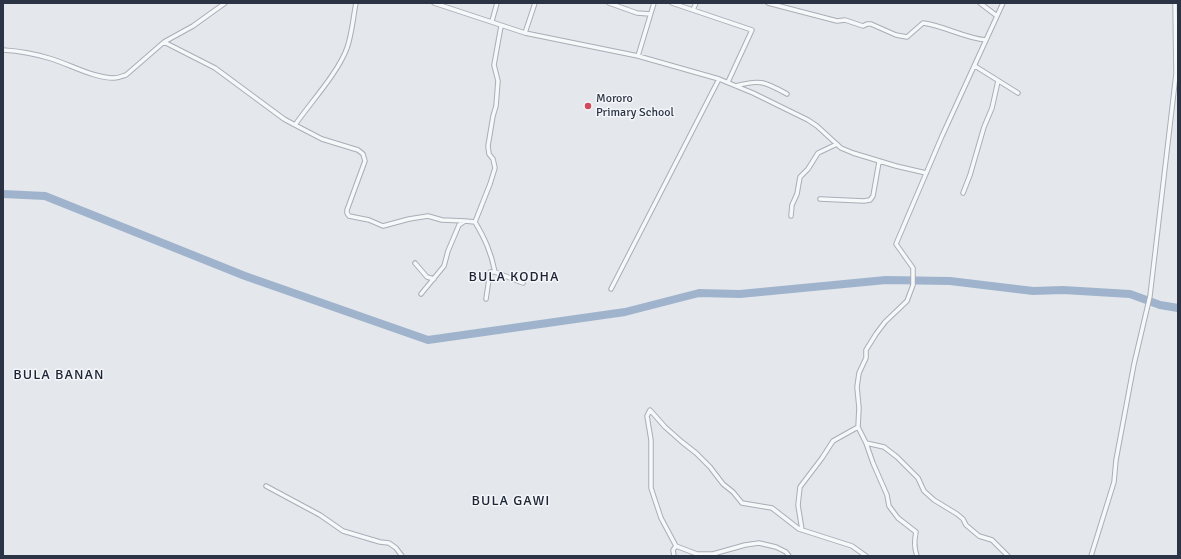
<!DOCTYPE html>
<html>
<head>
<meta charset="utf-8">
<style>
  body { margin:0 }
  #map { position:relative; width:1181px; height:559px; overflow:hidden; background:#e4e7ec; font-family:Signika,sans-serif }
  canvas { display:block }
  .frame { position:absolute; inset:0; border:4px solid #2b3445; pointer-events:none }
</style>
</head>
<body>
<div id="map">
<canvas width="1181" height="559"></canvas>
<div class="frame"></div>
</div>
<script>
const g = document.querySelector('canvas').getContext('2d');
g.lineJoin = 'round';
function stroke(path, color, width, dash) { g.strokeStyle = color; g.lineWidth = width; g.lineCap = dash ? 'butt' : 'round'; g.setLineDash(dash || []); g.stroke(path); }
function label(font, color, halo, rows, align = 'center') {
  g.font = font + ' Signika,sans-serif'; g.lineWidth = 3; g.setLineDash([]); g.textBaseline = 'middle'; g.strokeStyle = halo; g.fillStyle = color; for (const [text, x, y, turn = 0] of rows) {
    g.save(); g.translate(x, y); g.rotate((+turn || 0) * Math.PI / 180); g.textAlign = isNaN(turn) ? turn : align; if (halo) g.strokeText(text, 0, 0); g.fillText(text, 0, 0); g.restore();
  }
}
stroke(new Path2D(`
  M3 194 45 196 245 276 428 340 625 312 699 293 740 294 886 280 950 281 1033 291 1063 290 1130 294 1160 305 1178 308`), '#9fb4cc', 8);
const minor = new Path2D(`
  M434 3 525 33 638 56 719 79 753 93 808 120 817 126 841 148 853 153 896 166 926 173
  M609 3 637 13 650 14
  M672 3 752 30 728 82
  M768 3 837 21 845 20 863 26 867 24H871L896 35 907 37 923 23C945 26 964 38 986 40
  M980 3 997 16
  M1003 3 942 136 896 244 913 268V285L907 301 885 322 876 334 866 350V358L859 373 857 387 859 408 858 427 866 443 884 447 897 457 918 478 924 491 934 500 957 514 963 519 966 525 979 536 992 540 1008 556
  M693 10 696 3
  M492 21 497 3
  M525 33 535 3
  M164 42 215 68 284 119 295 125C310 103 338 73 347 48 352 34 353 18 356 3
  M3 50C20 51 36 54 52 59 71 65 94 78 114 78 119 78 122 76 126 75L164 42 193 26 225 3
  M638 56 654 3
  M975 66 1018 93
  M736 86C760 79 765 82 787 94
  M295 125 322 139 358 150 363 154 365 161 347 210V213L349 216 369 220 383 226 409 219 428 216 442 220 465 221
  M963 193 970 175 984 127 992 108 998 81
  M820 199 864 201 870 200 873 196 879 162
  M791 216 792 205 797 194 800 177 808 169 818 153 837 144
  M475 222C485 239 491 252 495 272L523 283
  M415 263 427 277 434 279
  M611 289 719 79
  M421 294 444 266 448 251 459 225 465 221 475 222 490 184 495 168 493 159 489 154 488 146 493 116 496 106 498 81 494 65 501 26
  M486 299 490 272H495
  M866 443 873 463 887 495 889 506 898 518 916 532C914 541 914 548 917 556
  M266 486 320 515 343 531 380 542 389 543 396 548 402 556
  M802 530 798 505 800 487 822 458 833 441 858 427
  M674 556 673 550 676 546
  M789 556 786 552 776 547 759 543 745 545 713 554H697L676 546 661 518 651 488V440L647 416 650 410 665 427 682 442 696 453 710 467 723 484 733 492 742 503 772 508 799 529 852 546 866 556
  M1091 556 1114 482 1116 460 1134 364 1150 296 1176 74 1175 3`);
stroke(minor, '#a9aeb7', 5.5);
stroke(minor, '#f7f8fa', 3.5);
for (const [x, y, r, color] of [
  [588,106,4,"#d1495b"]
]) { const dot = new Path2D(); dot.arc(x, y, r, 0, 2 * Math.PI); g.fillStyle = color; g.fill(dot); stroke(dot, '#f4f6f9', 1.5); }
label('12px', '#2b3445', '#f4f6f9', [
  ["Mororo",596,99],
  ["Primary School",596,113]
], 'left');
g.letterSpacing = '1px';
label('14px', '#1d2536', '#f4f6f9', [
  ["BULA KODHA",514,277],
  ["BULA BANAN",59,375],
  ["BULA GAWI",511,501]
]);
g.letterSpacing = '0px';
</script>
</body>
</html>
